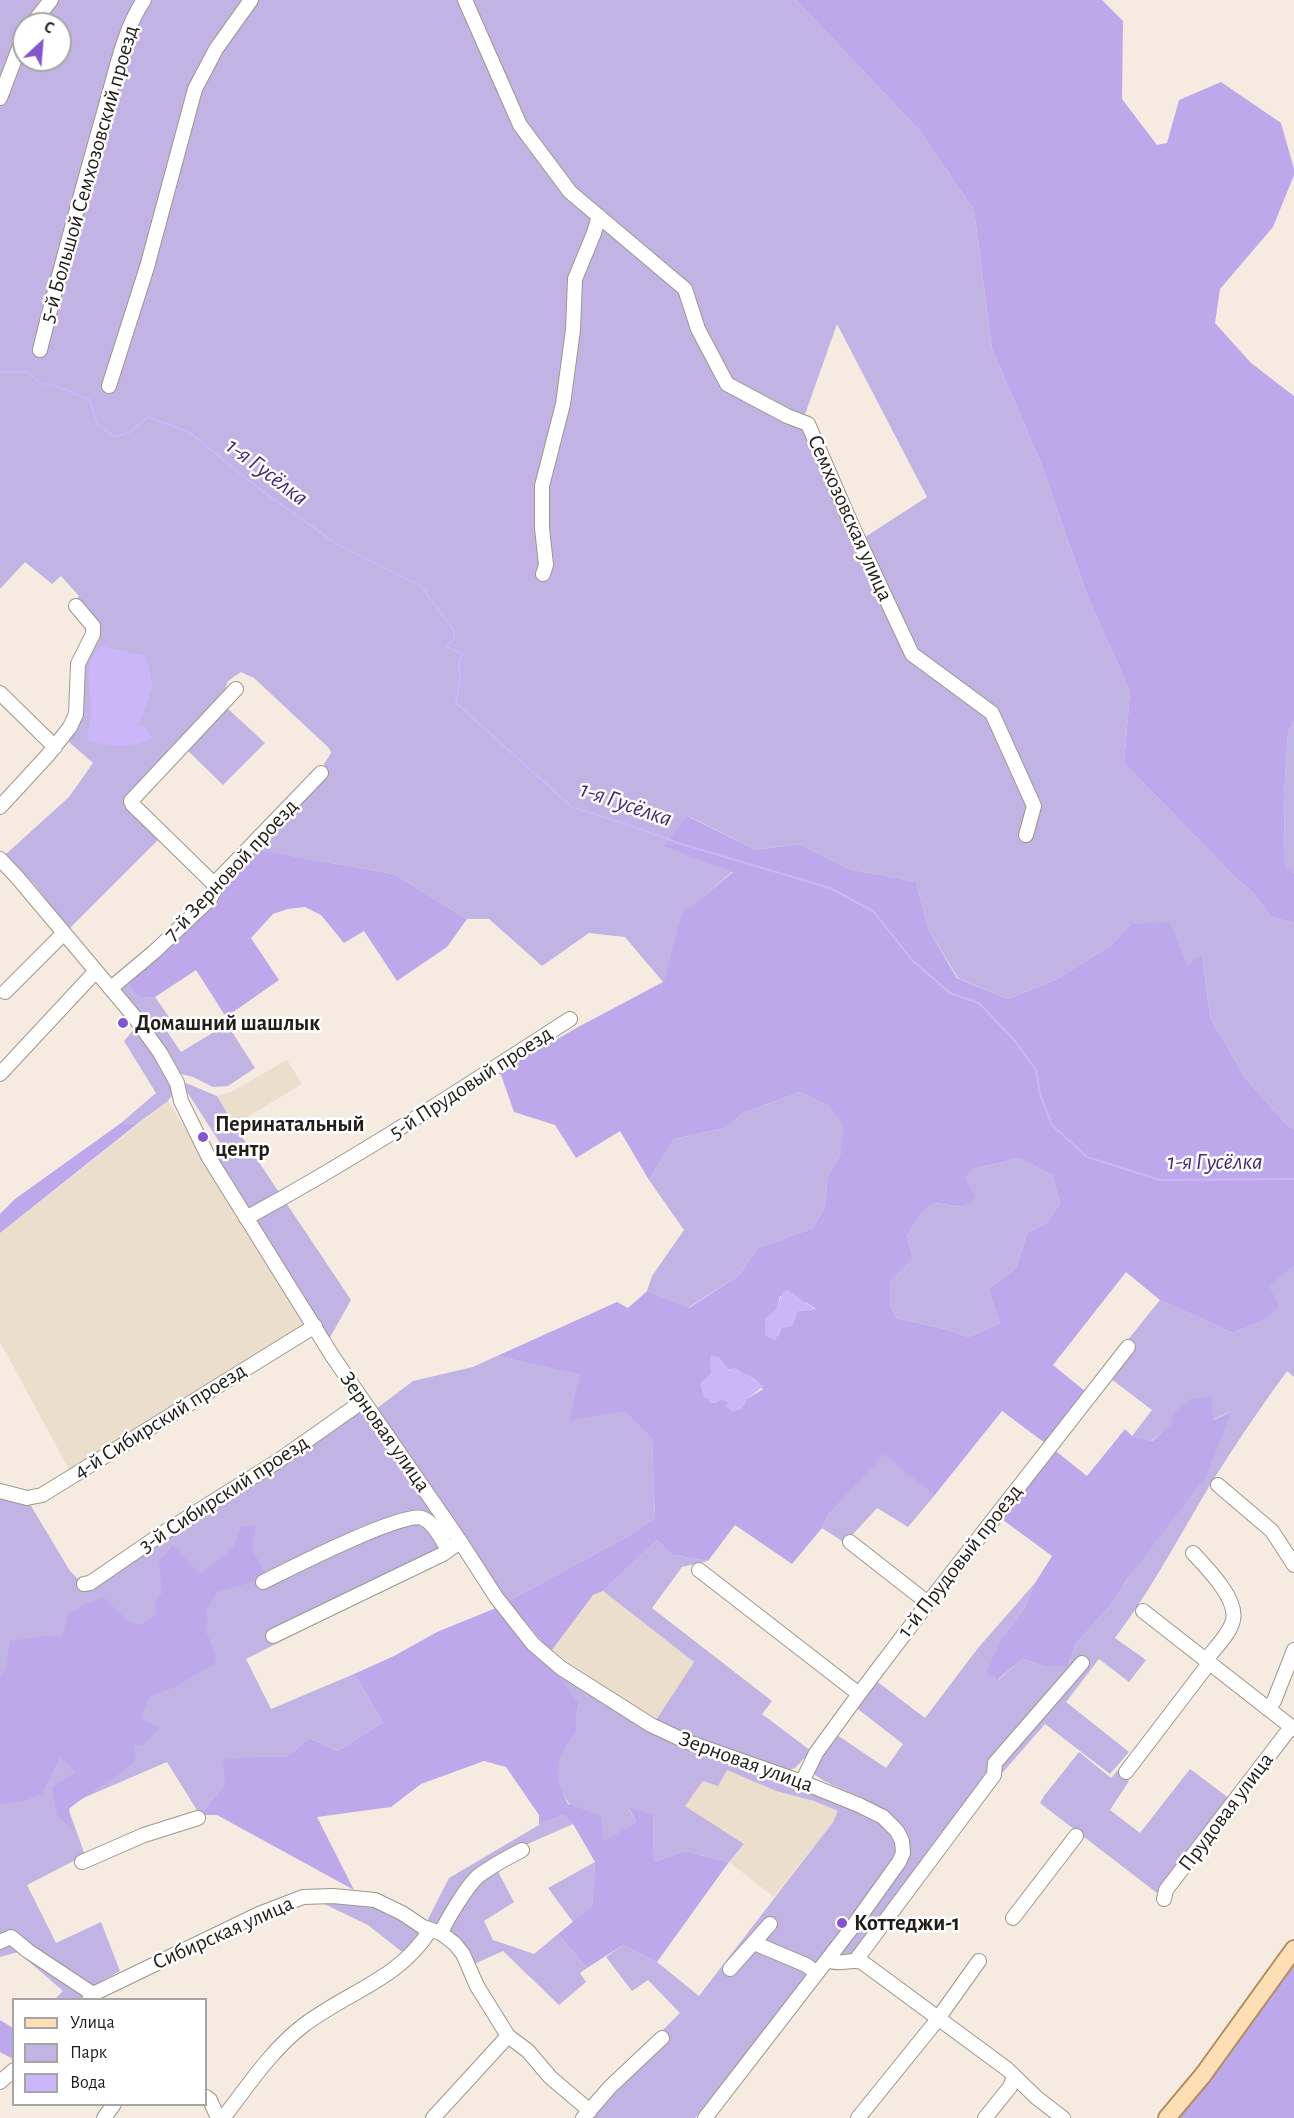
<!DOCTYPE html>
<html>
<head>
<meta charset="utf-8">
<style>
  body { margin:0 }
  #map { position:relative; width:1294px; height:2118px; overflow:hidden; background:#f5ebe0; font-family:"Alegreya Sans",sans-serif }
  canvas { display:block }
  .legend { position:absolute; left:12px; top:1998px; width:195px; height:108px; box-sizing:border-box; background:#fff; border:2px solid #a6a5a3; margin:0; padding:8px 10px; list-style:none; font-size:18px; color:#211e1a }
  .legend li { display:flex; align-items:center; gap:12px; height:30px }
  .legend b { width:30px; border:2px solid #a6a5a3 }
  .north { position:absolute; left:12px; top:12px; width:60px; height:60px; box-sizing:border-box; background:#fff; border:2px solid #a6a5a3; border-radius:50%; rotate:26deg; font-size:16px; font-weight:700; line-height:24px; text-align:center; color:#211e1a }
  .north::after { content:''; display:block; margin:auto; width:21px; height:27px; background:#8355ce; clip-path:polygon(50% 0,100% 100%,50% 72%,0 100%) }
</style>
</head>
<body>
<div id="map">
<canvas width="1294" height="2118"></canvas>
<ul class="legend">
<li><b style="height:8px;background:#fedfb5"></b>Улица</li>
<li><b style="height:16px;background:#c1b3e3"></b>Парк</li>
<li><b style="height:16px;background:#cbb6fa"></b>Вода</li>
</ul>
<div class="north">С</div>
</div>
<script>
const g = document.querySelector('canvas').getContext('2d');
g.lineJoin = 'round';
function fill(path, color) { g.fillStyle = color; g.fill(path, 'evenodd'); }
function stroke(path, color, width, dash) { g.strokeStyle = color; g.lineWidth = width; g.lineCap = dash ? 'butt' : 'round'; g.setLineDash(dash || []); g.stroke(path); }
function label(font, color, halo, rows, align = 'center') {
  g.font = font + ' "Alegreya Sans",sans-serif'; g.lineWidth = 5; g.setLineDash([]); g.textBaseline = 'middle'; g.strokeStyle = halo; g.fillStyle = color; for (const [text, x, y, turn = 0] of rows) {
    g.save(); g.translate(x, y); g.rotate((+turn || 0) * Math.PI / 180); g.textAlign = isNaN(turn) ? turn : align; if (halo) g.strokeText(text, 0, 0); g.fillText(text, 0, 0); g.restore();
  }
}
fill(new Path2D(`
  M287 1060 302 1084 234 1125 217 1096 231 1092Z
  M168 1101 307 1322V1326L71 1473 0 1342V1233Z
  M603 1591 694 1662 656 1720 566 1661 552 1650 593 1595Z
  M727 1770 776 1791 814 1801 838 1811 833 1822 774 1897 729 1862 744 1845 685 1806 703 1781Z`), '#ecdecc');
fill(new Path2D(`
  M0 0H796L920 131 974 210 992 349 1042 466 1087 595 1130 692 1124 763 1233 875 1253 893 1271 917 1294 923V1129L1287 1125 1246 1079 1210 1017 1202 953 1187 965 1131 924 1110 946 1055 980 1008 999 958 978 929 930 916 882 883 875 851 870 799 844 756 850 688 816 733 871 683 914 663 982 625 937 589 933 542 966 489 919H467L394 874 257 850V844L327 771 324 764 331 753 329 748 254 678 241 672 228 681 222 697 130 796 161 837 69 929 35 885 5 855 69 797 93 763 69 742 79 715 80 665 94 636 71 606 79 596 61 576 52 584 25 562 0 589ZM24 24H60V60H24ZM837 324 927 497 859 541 803 420Z
  M226 707 265 743 223 785 184 747Z
  M1294 721V873L1285 868 1284 796 1288 732Z
  M127 978 142 998 155 997 169 1017 162 1024 181 1052 227 1024 255 1068 228 1086 213 1087 193 1077 177 1073 121 992V987Z
  M137 1026 175 1090 168 1101 137 1124 121 1123 156 1093 124 1041Z
  M186 1083 217 1096 234 1125 351 1300 329 1339 213 1154 220 1143 184 1087Z
  M800 1092 829 1106 845 1126 840 1155 827 1178 825 1207 813 1228 758 1248 738 1276 688 1308 647 1291 652 1276 684 1230 649 1180 674 1139 725 1128 743 1113Z
  M1019 1158 1052 1175 1060 1204 1046 1223 1027 1233 1016 1268 988 1289 1000 1323 968 1337 945 1329 897 1318 890 1306V1282L913 1259 907 1236 921 1214 934 1203 962 1207 966 1180 970 1170Z
  M1294 1266V1377L1287 1371C1260 1408 1234 1446 1210 1485 1179 1537 1151 1590 1115 1638L1146 1660 1129 1682 1099 1659 1066 1702 1129 1752 1110 1774 1045 1724 996 1780 864 1951 845 1959 838 1955 903 1869 908 1854C902 1843 894 1821 885 1813 869 1796 835 1790 815 1775L814 1768 834 1733 886 1768 903 1744 854 1706 875 1680 925 1718 978 1648 1035 1583 1024 1609 1002 1638 999 1679 1023 1659 1044 1666H1068L1075 1645 1114 1601 1230 1412 1212 1420 1172 1424 1151 1441 1132 1436 1152 1410 1102 1372 1160 1300 1233 1333 1267 1319 1278 1307 1268 1286Z
  M497 1356 581 1375 624 1411 652 1439 655 1518 623 1539 508 1601 376 1409 413 1381 473 1367Z
  M352 1405 363 1410 453 1538 445 1558 246 1659 271 1709 354 1674 383 1722 338 1751 309 1738 286 1757H252L225 1784 200 1815 167 1762 67 1805 85 1855 27 1885 56 1943 101 1922 120 1971 91 1987 83 1999H55L63 1991 18 1952 0 1957V1494L28 1501 70 1571 77 1578 84 1580 276 1457Z
  M884 1453 934 1496 908 1527 877 1508 845 1543 822 1528 829 1514Z
  M657 1540 672 1555 708 1561 682 1567 652 1608 772 1701 762 1714 811 1751 795 1768 790 1770 690 1736 656 1720 694 1662 603 1591Z
  M557 1672 649 1729 801 1787 855 1810 878 1823 893 1835 898 1852 894 1860 824 1954 695 2118H588L646 2047 680 2013 648 1980 632 1991 606 1957 623 1945 657 1962 699 1996 833 1822 838 1811 814 1801 776 1791 727 1770 718 1786 703 1781 685 1806 744 1844 729 1862 685 1851 654 1862 653 1814 629 1809 636 1822 603 1843C586 1824 554 1794 556 1767 557 1755 569 1743 576 1734V1715L579 1705Z
  M1079 1752 1111 1778 1118 1770 1129 1781 1110 1810 1140 1833 1190 1769 1230 1799 1157 1893 1040 1803 1044 1796Z
  M563 1815 573 1824 523 1846 496 1868 514 1902 484 1921 493 1940 534 1954 558 1934 587 1968 580 1973 586 1982 559 2005 503 1951 472 1965C463 1937 452 1932 426 1923L449 1878 539 1825Z
  M595 1862 592 1906 573 1922 548 1888Z
  M314 1899 373 1902 421 1932 406 1955 368 1925Z`), '#c1b3e3');
fill(new Path2D(`
  M796 0H1102L1123 21 1122 99 1157 145 1167 143 1179 100 1221 82 1281 123 1294 169V175L1273 227 1220 289 1215 323 1251 363 1294 396V721L1288 732 1284 796 1285 867 1294 873V923L1271 917 1253 893 1233 875 1124 763 1130 692 1087 595 1042 466 992 349 974 210 920 131Z
  M687 816 756 850 799 844 851 870 883 875 916 882 929 930 957 978 1008 999 1055 980 1110 946 1131 924 1170 922 1187 965 1202 953 1210 1017 1246 1079 1287 1125 1294 1129V1266L1269 1286 1279 1307 1267 1319 1233 1333 1160 1300 1126 1272 1053 1365 1086 1392 1045 1443 1002 1411 934 1496 884 1454 829 1514 822 1528 792 1564 735 1525 708 1561 672 1555 657 1540 603 1591 593 1595 552 1650 545 1645 508 1601 623 1539 655 1518 652 1439 624 1411 569 1420 580 1375 497 1356 617 1302 628 1308 647 1291 689 1308 738 1276 758 1248 813 1228 825 1207 827 1178 840 1155 844 1126 829 1106 800 1092 743 1113 725 1128 674 1139 649 1180 620 1131 576 1158 555 1125 514 1112 500 1072 580 1026 663 982 682 914 733 872 664 846ZM1019 1158 1052 1175 1060 1204 1046 1223 1027 1233 1016 1268 988 1289 1000 1323 968 1337 945 1329 897 1318 890 1306V1282L913 1259 907 1236 921 1214 934 1203 962 1207 975 1197 966 1180 970 1170ZM780 1296 807 1303 816 1309 798 1311 785 1326 781 1328 778 1336 765 1335V1320L777 1309ZM722 1362C728 1374 742 1371 752 1378 757 1380 759 1385 763 1389L747 1399 741 1409 723 1398 715 1403 709 1402V1399L703 1393 701 1383 711 1374V1365Z
  M257 844 258 850 394 874 467 919 447 947 397 981 364 931 344 943 321 915 305 907 288 909 273 914 251 938 279 980 226 1017 196 970 155 997 142 998 133 990 127 978Z
  M121 1123 137 1124 0 1233V1214L15 1199Z
  M1211 1396 1213 1420 1231 1412 1207 1474 1126 1581 1114 1601 1075 1645 1068 1666H1044L1023 1659 998 1679 987 1671 1002 1638 1024 1609 1035 1583 1052 1556 999 1517 1052 1448 1087 1476 1125 1429 1132 1436 1152 1441 1171 1424 1174 1413 1191 1399Z
  M241 1526H255L252 1549 264 1572 249 1583 217 1592 206 1611 208 1620 205 1629 215 1653 216 1662 177 1686 149 1697 140 1718 159 1728 143 1745H134L136 1759C117 1780 90 1791 69 1809L71 1828 57 1815 52 1787 76 1772 60 1757 42 1794 24 1801 0 1804V1678L6 1669 10 1641 44 1636 62 1637 68 1615 85 1604 104 1598 130 1623 141 1625 157 1614 154 1603 162 1593 159 1560 173 1546 200 1574 234 1548Z
  M496 1608 529 1649 557 1672 579 1704 576 1715V1734C553 1761 553 1773 568 1804L601 1816 603 1842 636 1822 629 1808 653 1814 654 1862 685 1851 729 1862 657 1962 623 1945 587 1968 558 1934 592 1906 595 1862 573 1824 563 1815 539 1825V1815L506 1767 484 1761 421 1784 391 1807 317 1817 354 1890 217 1815H200L225 1784 223 1760 252 1757H286L309 1738 338 1751 383 1722 354 1674 394 1656 437 1632Z
  M1294 1955V2118H1170Z
  M0 2020 13 2028V2059L0 2052Z`), '#bda8eb');
fill(new Path2D(`
  M102 646 145 656C147 659 152 680 152 684 153 689 141 719 138 724L147 729 152 738C134 749 109 747 89 741 86 731 91 723 91 713 92 691 80 660 102 646Z
  M788 1290 816 1310 798 1311 793 1325 790 1327 781 1328 775 1341 765 1335V1320L776 1309 783 1292Z
  M710 1355 719 1357 729 1370 734 1367 764 1386 747 1399 741 1409 732 1412 726 1406 728 1403 723 1399 715 1403 709 1402V1399L704 1398 701 1383 711 1374Z`), '#cbb6fa');
stroke(new Path2D(`
  M0 372H28L40 383 54 385 90 400 97 424 115 437 130 432 148 417 189 432 257 487 338 545 421 586 454 631V638L446 646 462 654 459 664 460 678 456 703 572 807 629 825 678 843 830 888 873 911 912 960 950 993 979 1003 1015 1041 1036 1070 1040 1094 1052 1125 1087 1157 1160 1180 1294 1179`), '#cbb6fa', 2);
const minor = new Path2D(`
  M465 0 520 125 570 192 685 289 698 329 727 384 787 416 808 424 853 528 912 654 992 713 1034 806 1026 835
  M32 24 51 0
  M0 98 24 35
  M40 350C59 272 81 194 103 116 114 80 123 30 144 0
  M109 386 147 267 195 89 216 49 251 0
  M543 574 546 565 542 528V486L563 404 573 330 575 279 594 233 599 216
  M0 693 55 747
  M0 807 48 755 70 727 76 714 78 664 93 634V626L76 606
  M0 859 17 877 133 1015 161 1054 177 1083 181 1101 208 1156 333 1357 460 1541 496 1597 533 1644 561 1668 651 1725 685 1741 802 1782 859 1805 883 1817 897 1831 902 1841 903 1853 899 1862 851 1929 705 2118
  M214 884 133 805 131 801 236 689
  M111 988 154 952 210 899 214 891V884L321 773
  M5 992 59 938 65 934
  M0 1074 96 971
  M246 1218C357 1158 463 1088 570 1019
  M1218 1485 1272 1531 1294 1565
  M0 1491 27 1498 42 1495 315 1326
  M850 1542 928 1603
  M1193 1553C1207 1568 1238 1599 1233 1620 1230 1634 1214 1649 1206 1660
  M699 1570 859 1694
  M263 1582C287 1570 403 1511 422 1518 434 1522 442 1540 448 1550
  M84 1584 90 1583 163 1533 278 1461 363 1401
  M1143 1611 1294 1729
  M273 1636 443 1554 454 1546
  M1268 1709 1274 1701 1294 1650
  M1126 1772 1210 1662
  M802 1782 816 1753 859 1694 928 1603 1128 1347
  M82 1862 144 1835 198 1818
  M1164 1899 1166 1890 1291 1727
  M1013 1918 1076 1836
  M441 1933C447 1919 466 1888 477 1877 491 1866 507 1858 522 1850
  M0 1942 11 1937 28 1951 93 1994
  M754 1943 806 1965 817 1973
  M827 1960C842 1966 849 1958 862 1962L1007 2069 1037 2098 1063 2118
  M856 1960 994 1775 995 1763 1082 1663
  M730 1969 770 1924
  M89 2000 93 1994 259 1914 303 1897 333 1896 375 1900 402 1913 423 1927 441 1933 455 1944 463 1954 477 1986 508 2036 528 2051 550 2077 590 2111
  M0 2082 14 2070
  M206 2097 210 2100 218 2118
  M104 2118 114 2104
  M223 2118C248 2086 271 2050 304 2025 347 1992 400 1979 430 1930
  M433 2118 508 2036
  M583 2118 610 2087 662 2038
  M858 2118 934 2024 979 1961
  M985 2118 1010 2087 1014 2077`);
const major = new Path2D(`
  M1167 2118 1203 2075 1294 1949`);
stroke(minor, '#9f968c', 16);
stroke(major, '#b18d5e', 20);
stroke(minor, '#fff', 14);
stroke(major, '#fedfb5', 16);
for (const [x, y, r, color] of [
  [123,1023,6,"#8355ce"],
  [203,1137,6,"#8355ce"],
  [842,1923,6,"#8355ce"]
]) { const dot = new Path2D(); dot.arc(x, y, r, 0, 2 * Math.PI); g.fillStyle = color; g.fill(dot); stroke(dot, '#fff', 2); }
label('22px', '#211e1a', '#fff', [
  ["5-й Большой Семхозовский проезд",89,174,-74],
  ["Семхозовская улица",850,518,66],
  ["7-й Зерновой проезд",231,870,-47],
  ["5-й Прудовый проезд",471,1083,-33],
  ["4-й Сибирский проезд",160,1421,-32],
  ["Зерновая улица",385,1432,55],
  ["3-й Сибирский проезд",224,1494,-33],
  ["1-й Прудовый проезд",960,1561,-52],
  ["Зерновая улица",746,1762,20],
  ["Прудовая улица",1226,1812,-53],
  ["Сибирская улица",223,1933,-24]
]);
label('bold 22px', '#211e1a', '#fff', [
  ["Домашний шашлык",135,1023],
  ["Перинатальный",215,1124],
  ["центр",215,1149],
  ["Коттеджи-1",854,1923]
], 'left');
label('italic 24px', '#462774', '#fff', [
  ["1-я Гусёлка",267,472,37],
  ["1-я Гусёлка",626,804,19],
  ["1-я Гусёлка",1215,1162]
]);
</script>
</body>
</html>
